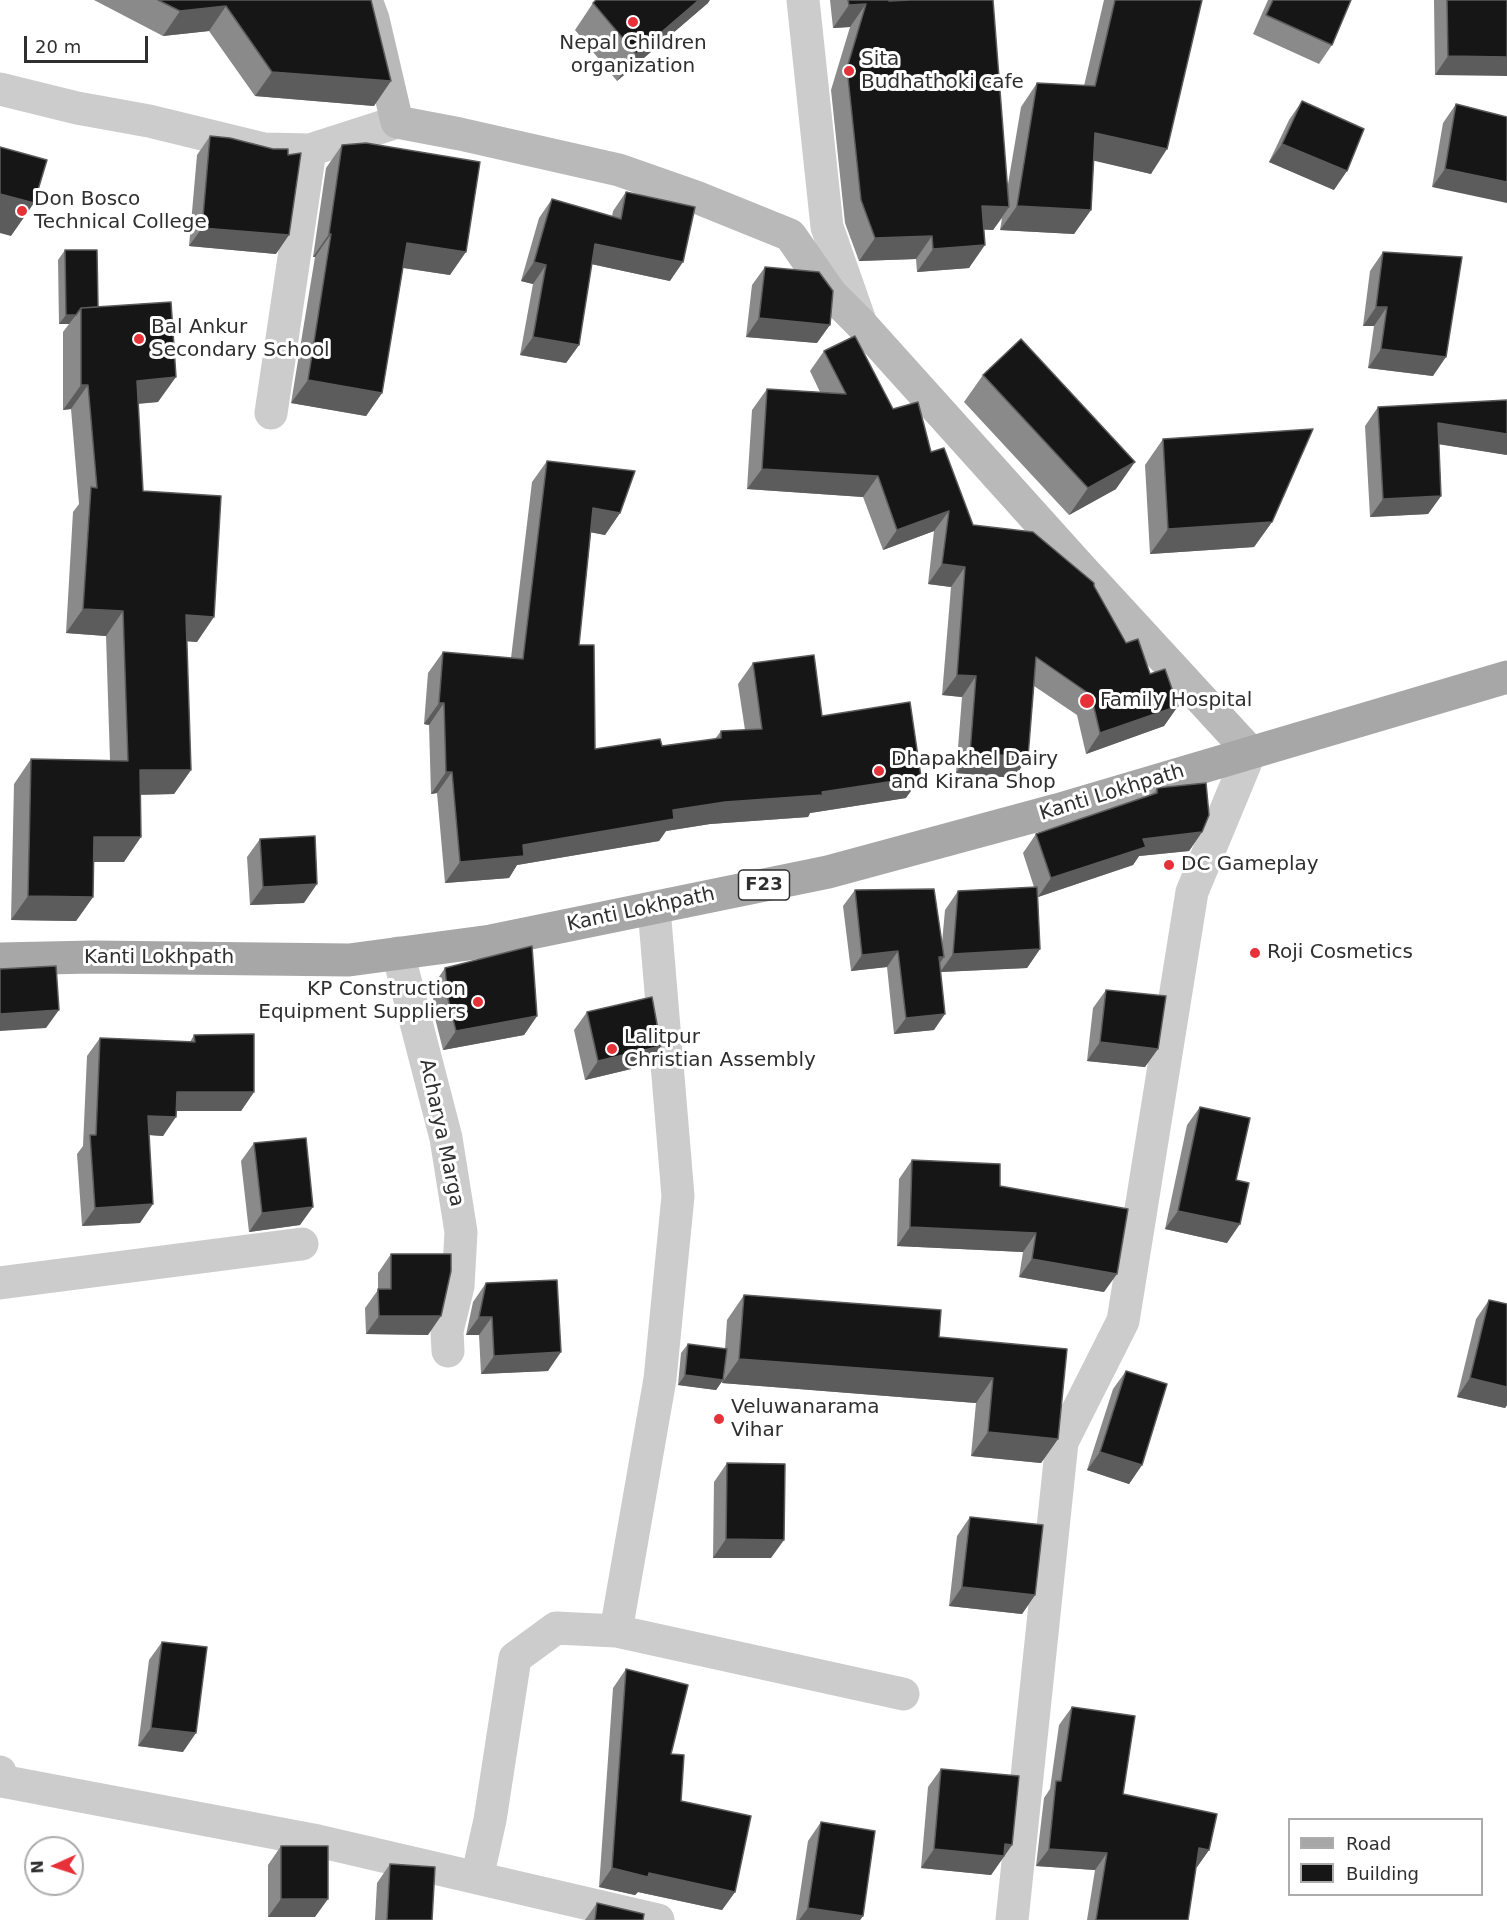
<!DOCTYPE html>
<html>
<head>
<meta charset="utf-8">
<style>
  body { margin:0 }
  #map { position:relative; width:1507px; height:1920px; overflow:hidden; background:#fff; font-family:"DejaVu Sans",sans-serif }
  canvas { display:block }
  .legend { position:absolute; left:1288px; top:1818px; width:195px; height:78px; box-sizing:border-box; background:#fff; border:2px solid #acacac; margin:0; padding:8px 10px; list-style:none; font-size:18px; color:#2f2f2f }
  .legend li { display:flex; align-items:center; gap:12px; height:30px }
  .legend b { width:30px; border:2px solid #acacac }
  .north { position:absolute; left:24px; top:1836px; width:60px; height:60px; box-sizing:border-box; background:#fff; border:2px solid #acacac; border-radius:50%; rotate:267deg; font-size:16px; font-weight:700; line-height:24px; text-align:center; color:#2f2f2f }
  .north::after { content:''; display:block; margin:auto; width:21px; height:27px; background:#e63138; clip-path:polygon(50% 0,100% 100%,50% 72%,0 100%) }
  .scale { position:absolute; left:24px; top:36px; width:124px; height:27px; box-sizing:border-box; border:3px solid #2f2f2f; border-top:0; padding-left:8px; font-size:18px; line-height:21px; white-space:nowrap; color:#2f2f2f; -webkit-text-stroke:4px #fff; paint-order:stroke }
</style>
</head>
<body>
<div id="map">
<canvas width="1507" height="1920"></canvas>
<ul class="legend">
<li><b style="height:8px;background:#a7a7a7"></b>Road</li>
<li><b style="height:16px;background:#161616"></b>Building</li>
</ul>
<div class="north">N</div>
<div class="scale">20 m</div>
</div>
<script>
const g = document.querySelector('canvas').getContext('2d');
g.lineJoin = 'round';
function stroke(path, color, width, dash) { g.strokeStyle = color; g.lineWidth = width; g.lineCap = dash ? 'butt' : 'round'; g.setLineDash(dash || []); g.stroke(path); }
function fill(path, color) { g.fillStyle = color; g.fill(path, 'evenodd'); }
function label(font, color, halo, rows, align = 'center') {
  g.font = font + ' "DejaVu Sans",sans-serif'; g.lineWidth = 6; g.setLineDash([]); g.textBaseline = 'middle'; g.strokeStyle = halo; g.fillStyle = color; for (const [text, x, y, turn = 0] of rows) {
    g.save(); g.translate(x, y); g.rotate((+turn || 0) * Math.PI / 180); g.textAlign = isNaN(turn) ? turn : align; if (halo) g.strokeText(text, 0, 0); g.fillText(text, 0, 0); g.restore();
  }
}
stroke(new Path2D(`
  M803 0 827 227 861 324
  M0 89 77 108 149 121 264 149 310 150 397 122
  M271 413 310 150
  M398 953 446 1138 461 1232 458 1286 447 1331 448 1351
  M0 1283 302 1244
  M616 1631 903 1694
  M0 1772 1 1781 318 1841 658 1920
  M477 1878 490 1820 515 1658 556 1628 616 1631 660 1379 678 1196 654 908
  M1012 1920 1062 1442 1123 1321 1192 892 1250 752`), '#ccc', 33);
stroke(new Path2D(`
  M366 0 373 19 397 122 460 134 619 170 696 197 790 235 831 294 861 324 1078 565 1250 752`), '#b9b9b9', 33);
stroke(new Path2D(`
  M0 959 93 957 349 960 491 941 828 872 1057 810 1507 677`), '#a7a7a7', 33);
fill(new Path2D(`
  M94 0H371L374 106 255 96 209 31 163 36Z
  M830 0H897L896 1 1008 184 1021 107 1037 83 1084 86 1104 0H1202L1151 174 1094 160 1091 210 1074 234 1000 230 1002 218 993 230 984 229 969 268 917 272 916 259 859 261 845 223 831 90 850 27 833 28Z
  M1268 0H1351L1332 45 1319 64 1253 34Z
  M1434 0H1507L1435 75Z
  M593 3H708L617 81 575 30Z
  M1302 101 1334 190 1269 162 1289 120Z
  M1456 104 1507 117 1432 187 1443 123Z
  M210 136 276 254 189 246 197 155Z
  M342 145 450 275 403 268 382 393 366 416 291 403 315 257H313L326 168Z
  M626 192 670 281 591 264 579 345 566 363 520 355 533 284 521 281 539 218 552 199 612 217 613 211Z
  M65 250 98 307 158 402 138 404 143 491 197 642 187 641 191 770 174 794 140 795 124 862H93V897L76 921 11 920 14 784 31 759 110 760 106 636 66 633 73 512 79 504 71 409 63 410V332L69 324H59L58 260Z
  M1383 252 1433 376 1368 368 1374 326H1363L1370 271Z
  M765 267 817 343 746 337 752 285Z
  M824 351 893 409 931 452 973 525 1094 586 1126 643 1150 674 1178 706 1164 726 1086 754 1077 715 1034 686 1028 757 1014 778 956 773 962 697 942 695 951 587 928 584 934 531 883 550 863 497 747 489 752 410 767 389 820 392 810 371Z
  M983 375 1116 489 1069 515 964 402Z
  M1378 407 1507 455 1439 444 1441 496 1428 514 1370 517 1365 426Z
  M1163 439 1272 522 1254 547 1150 554 1145 465Z
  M547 461 620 513 605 535 591 532 579 645 595 749 662 746 715 739 721 731 745 730 738 684 753 663 822 716 906 798 810 813 808 817 710 824 666 831 659 841 517 865 509 878 445 883 437 793 431 794 429 725 424 724 428 673 443 652 511 658 532 482Z
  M1157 788 1202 832 1189 851 1139 856 1133 865 1038 897 1040 949 1027 968 941 972 934 1030 894 1034 887 967 851 971 843 906 855 890 942 943 945 910 958 891 1034 887 1023 853 1036 834 1151 795Z
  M260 839 304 903 250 905 247 857Z
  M445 968 537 1016 524 1035 443 1050 435 1018 432 987Z
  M1106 990 1145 1067 1087 1061 1093 1008Z
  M587 1012 648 1065 585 1080 574 1030Z
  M194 1035 254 1092 241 1111H176L163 1136 149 1135 140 1223 82 1226 77 1154 83 1146 87 1056 100 1038 190 1042Z
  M1200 1107 1236 1180 1227 1243 1165 1229 1187 1125Z
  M254 1143 300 1225 249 1232 241 1161Z
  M912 1160 1000 1186 1104 1292 1019 1277 1023 1252 897 1246 899 1179Z
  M391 1254 428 1335 366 1334 365 1308 378 1290V1273Z
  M486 1283 548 1371 481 1374 479 1335H466L473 1302Z
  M744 1295 939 1337 1067 1349 1058 1439 1041 1463 971 1456 976 1403 722 1383V1381L716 1390 678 1385 681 1353 688 1344 725 1349 727 1320Z
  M1489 1300 1507 1304V1405L1505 1408 1457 1397 1476 1319Z
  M1126 1371 1142 1465 1129 1484 1087 1470 1113 1389Z
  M727 1463 771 1558H713L714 1482Z
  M970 1517 1035 1595 1022 1614 949 1606 957 1536Z
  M162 1642 183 1752 138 1746 149 1660Z
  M626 1669 671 1754 681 1801 735 1892 722 1910 638 1892 635 1895 599 1887 613 1688Z
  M1072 1707 1123 1794 1209 1850 1197 1867H1196L1188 1920H1087L1095 1870 1036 1866 1044 1798 1050 1789 1059 1725Z
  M941 1769 1012 1845 991 1875 921 1868 928 1787Z
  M821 1822 863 1916 860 1920H796L808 1841Z
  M281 1846 315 1917H268V1865Z
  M390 1864 432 1920H375L377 1883Z
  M597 1903 643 1920H585Z`), '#8a8a8a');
fill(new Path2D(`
  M699 0H710L708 3 617 81 636 54Z
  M866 4 850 27 833 28 849 5Z
  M226 6 209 31 163 36 180 11Z
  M1448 56 1507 57V76L1435 75Z
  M272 72 391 81 374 106 255 96Z
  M1095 133 1167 149 1151 174 1078 157Z
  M1282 144 1347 171 1334 190 1269 162Z
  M1445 169 1507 182V203L1432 187Z
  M0 194 34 203 11 236 0 233Z
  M982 206 1009 207 993 230 966 229Z
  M1017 206 1091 210 1074 234 1000 230Z
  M202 228 289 235 276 254 189 246Z
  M329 234H331L315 257H313Z
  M932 236 916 259 859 261 875 238Z
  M407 243 466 252 450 275 391 266Z
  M595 244 683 262 670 281 582 262Z
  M985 245 969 268 917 272 933 249Z
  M534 262 546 265 533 284 521 281Z
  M1376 307H1387L1374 326H1363Z
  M66 315H76L69 324H59Z
  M759 318 830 325 817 343 746 337Z
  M533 337 579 345 566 363 520 355Z
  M1381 349 1446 357 1433 376 1368 368Z
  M176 377 158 402 120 405 137 381Z
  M308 380 382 393 366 416 291 403Z
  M81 385H88L71 409 63 410Z
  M1438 423 1507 434V455L1425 442Z
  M1135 462 1116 489 1069 515 1088 488Z
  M762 469 878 476 863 497 747 489Z
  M1441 496 1428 514 1370 517 1383 499Z
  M593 508 620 513 605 535 578 530Z
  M949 511 934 531 883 550 897 530Z
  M1272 522 1254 547 1150 554 1168 529Z
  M942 564 965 567 951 587 928 584Z
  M83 609 123 611 106 636 66 633Z
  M186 615 214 617 197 642 169 640Z
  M957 675 976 676 962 697 942 695Z
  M439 703H444L429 725 424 724Z
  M1178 706 1164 726 1086 754 1100 733Z
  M970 753 1028 757 1014 778 956 773Z
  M140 770H191L174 794 123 795Z
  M446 772H452L437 793 431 794Z
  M921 777 906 798 810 813 808 817 710 824 666 831 659 841 517 865 509 878 445 883 460 862 523 845 673 810 725 802 822 792Z
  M1202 832 1189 851 1139 856 1133 865 1038 897 1051 878 1143 839Z
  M94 837H141L124 862H77Z
  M317 884 304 903 250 905 263 887Z
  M28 896 93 897 76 921 11 920Z
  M1040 949 1027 968 940 972 953 954Z
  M898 951 887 967 851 971 862 955Z
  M939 957H944L933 973Z
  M59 1010 46 1028 0 1031V1014Z
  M945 1014 934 1030 894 1034 906 1018Z
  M537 1016 524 1035 443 1050 456 1031Z
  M1100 1042 1158 1049 1145 1067 1087 1061Z
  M661 1046 648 1065 585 1080 598 1061Z
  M177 1092H254L241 1111H164Z
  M148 1116 176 1117 163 1136 135 1134Z
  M153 1204 140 1223 82 1226 95 1208Z
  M313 1207 300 1225 249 1232 262 1213Z
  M1178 1211 1240 1224 1227 1243 1165 1229Z
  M910 1227 1036 1233 1023 1252 897 1246Z
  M1032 1259 1117 1274 1104 1292 1019 1277Z
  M379 1316H441L428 1335 366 1334Z
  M479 1317H492L479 1335H466Z
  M561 1352 548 1371 481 1374 494 1356Z
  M739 1359 993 1378 976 1403 722 1383Z
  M685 1375 723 1380 716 1390 678 1385Z
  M1470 1378 1507 1387V1405L1505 1408 1457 1397Z
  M988 1432 1058 1439 1041 1463 971 1456Z
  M1100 1452 1142 1465 1129 1484 1087 1470Z
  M726 1539 784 1540 771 1558H713Z
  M962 1587 1035 1595 1022 1614 949 1606Z
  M151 1728 196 1733 183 1752 138 1746Z
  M1005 1844 1012 1845 991 1875 921 1868 934 1849Z
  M1199 1848 1209 1850 1197 1867 1187 1865Z
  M1049 1849 1107 1853 1095 1870 1036 1866Z
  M612 1868 649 1873 735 1892 722 1910 638 1892 635 1895 599 1887Z
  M281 1899H328L315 1917H268Z
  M808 1908 863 1916 860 1920H799Z`), '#5c5c5c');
const building = new Path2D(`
  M158 0H371L391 81 272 72 226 6 180 11Z
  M596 0H699L636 54 593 3Z
  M848 0H890L889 1 910 0H993L1009 207 982 206 985 245 933 249 932 236 875 238 861 200 847 68 866 4 849 5Z
  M1115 0H1202L1167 149 1095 133 1091 210 1017 206 1037 83 1095 86Z
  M1273 0H1351L1332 45 1266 15Z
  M1447 0H1507V57L1448 56Z
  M1302 101 1364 129 1347 171 1282 144Z
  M1456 104 1507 117V182L1445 169Z
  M210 136 230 138 273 149H288V155L301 153 289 235 202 228Z
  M366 143 480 162 466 252 407 243 382 393 308 380 331 234H329L342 145Z
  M0 147 47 160 34 203 0 194Z
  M626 192 695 207 683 262 595 244 579 345 533 337 546 265 534 262 552 199 621 219Z
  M65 250H97L98 307 81 308 76 315H66Z
  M1383 252 1462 257 1446 357 1381 349 1387 307H1376Z
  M765 267 819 272 833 291 830 325 759 318Z
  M171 302 176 377 137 381 143 491 221 496 214 617 186 615 191 770H140L141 837H94L93 897 28 896 31 759 128 761 123 611 83 609 91 487 97 488 88 385H81V308Z
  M855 336 893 409 918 402 931 452 944 448 973 525 1033 532 1094 583V586L1126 643 1138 639 1150 674 1165 669 1178 706 1100 733 1091 695 1036 657 1028 757 970 753 976 676 957 675 965 567 942 564 949 511 897 530 878 476 762 469 767 389 846 394 824 351Z
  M1021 339 1135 462 1088 488 983 375Z
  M1507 400V434L1438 423 1441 496 1383 499 1378 407Z
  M1313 429 1272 522 1168 529 1163 439Z
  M547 461 635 471 620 513 593 508 579 645H594L595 749 660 739 662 746 721 738V731L762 729 753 663 814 655 822 716 910 702 921 777 822 792 823 795 725 802 673 810 674 819 523 845 524 856 460 862 452 772H446L444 703H439L443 652 523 659Z
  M1206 783 1209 815 1202 832 1143 839 1146 847 1051 878 1036 834 1157 793V788Z
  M315 836 317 884 263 887 260 839Z
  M1037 887 1040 949 953 954 958 891Z
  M934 889 944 957H939L945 1014 906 1018 898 951 862 955 855 890Z
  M532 946 537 1016 456 1031 448 999 445 968Z
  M56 966 59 1010 0 1014V969Z
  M1106 990 1166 996 1158 1049 1100 1042Z
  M652 997 661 1046 598 1061 587 1012Z
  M254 1034V1092H177L176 1117 148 1116 153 1204 95 1208 90 1135H96L100 1038 195 1042 194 1035Z
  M1200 1107 1250 1118 1236 1180 1249 1183 1240 1224 1178 1211Z
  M306 1138 313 1207 262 1213 254 1143Z
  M912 1160 1000 1164V1186L1128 1209 1117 1274 1032 1259 1036 1233 910 1227Z
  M391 1254H451V1271L441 1316H379L378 1289H391Z
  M557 1280 561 1352 494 1356 492 1317H479L486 1283Z
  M744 1295 941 1310 939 1337 1067 1349 1058 1439 988 1432 993 1378 739 1359Z
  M1489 1300 1507 1304V1387L1470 1378Z
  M688 1344 727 1349 723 1380 685 1375Z
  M1126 1371 1167 1384 1142 1465 1100 1452Z
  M727 1463 785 1464 784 1540 726 1539Z
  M970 1517 1043 1525 1035 1595 962 1587Z
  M162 1642 207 1647 196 1733 151 1728Z
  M626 1669 688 1685 671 1754 684 1755 681 1801 751 1816 735 1892 649 1873 648 1877 612 1868Z
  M1072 1707 1135 1716 1123 1794 1217 1814 1209 1850 1199 1848 1188 1920H1096L1107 1853 1049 1849 1056 1781H1061Z
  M941 1769 1019 1776 1012 1845 1005 1844 1004 1856 934 1849Z
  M821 1822 875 1831 863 1916 808 1908Z
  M281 1846H328V1899H281Z
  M390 1864 435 1867 432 1920H387Z
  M597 1903 644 1914 643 1920H595Z`);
fill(building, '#161616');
stroke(building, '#5c5c5c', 1.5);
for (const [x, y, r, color] of [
  [633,22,6,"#e63138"],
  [849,71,6,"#e63138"],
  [22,211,6,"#e63138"],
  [139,339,6,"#e63138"],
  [1087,701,8,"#e63138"],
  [879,771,6,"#e63138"],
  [1169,865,6,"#e63138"],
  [1255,953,6,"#e63138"],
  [478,1002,6,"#e63138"],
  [612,1049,6,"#e63138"],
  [719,1419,6,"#e63138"]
]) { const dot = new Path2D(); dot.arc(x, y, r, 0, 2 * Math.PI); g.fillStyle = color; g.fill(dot); stroke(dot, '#fff', 2); }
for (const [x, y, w] of [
  [764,885,51]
]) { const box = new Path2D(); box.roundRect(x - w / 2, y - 15, w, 30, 4.5); g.fillStyle = '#fff'; g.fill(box); stroke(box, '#2f2f2f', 1.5); }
label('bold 18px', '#2f2f2f', null, [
  ["F23",764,885]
]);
label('20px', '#2f2f2f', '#fff', [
  ["Nepal Children",633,44,"center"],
  ["organization",633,67,"center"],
  ["Sita",861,60],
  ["Budhathoki cafe",861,83],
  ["Don Bosco",34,200],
  ["Technical College",34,223],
  ["Bal Ankur",151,328],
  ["Secondary School",151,351],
  ["Family Hospital",1100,701],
  ["Dhapakhel Dairy",891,760],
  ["and Kirana Shop",891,783],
  ["DC Gameplay",1181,865],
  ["Roji Cosmetics",1267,953],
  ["KP Construction",466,990,"right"],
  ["Equipment Suppliers",466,1013,"right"],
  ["Lalitpur",624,1038],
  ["Christian Assembly",624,1061],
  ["Veluwanarama",731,1408],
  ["Vihar",731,1431]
], 'left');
label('20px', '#2f2f2f', '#fff', [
  ["Kanti Lokhpath",1112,793,-17],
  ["Kanti Lokhpath",641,910,-12],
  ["Kanti Lokhpath",159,958],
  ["Acharya Marga",441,1133,78]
]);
</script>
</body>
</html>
